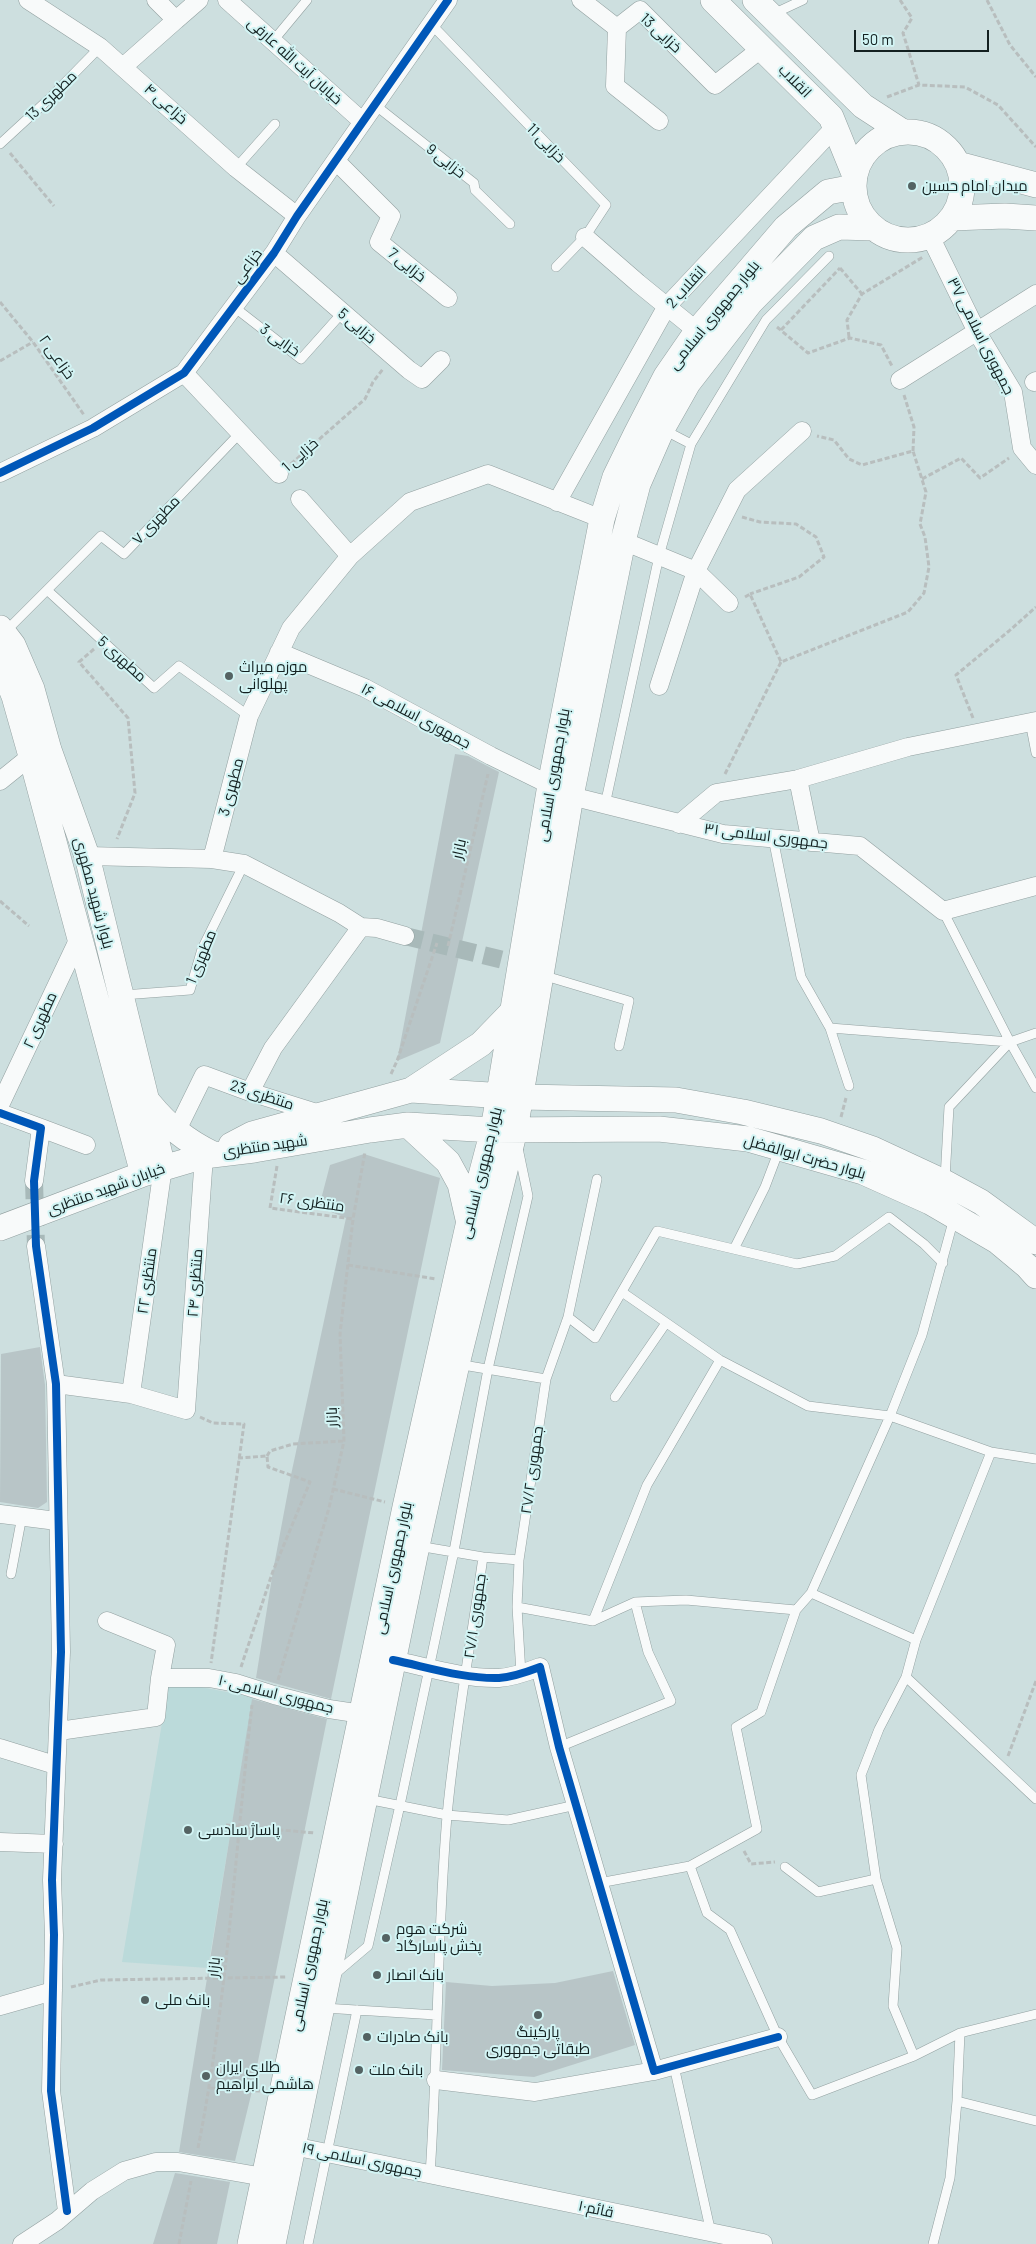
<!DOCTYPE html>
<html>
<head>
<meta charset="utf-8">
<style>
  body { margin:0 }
  #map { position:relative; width:1036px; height:2244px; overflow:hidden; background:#cddfdf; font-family:Barlow,sans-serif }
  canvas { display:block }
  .scale { position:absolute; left:854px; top:30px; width:135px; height:22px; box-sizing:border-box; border:2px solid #132020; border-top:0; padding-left:6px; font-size:15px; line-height:18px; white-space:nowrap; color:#132020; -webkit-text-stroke:4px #d2f4f4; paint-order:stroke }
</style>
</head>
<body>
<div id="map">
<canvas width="1036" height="2244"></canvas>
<div class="scale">50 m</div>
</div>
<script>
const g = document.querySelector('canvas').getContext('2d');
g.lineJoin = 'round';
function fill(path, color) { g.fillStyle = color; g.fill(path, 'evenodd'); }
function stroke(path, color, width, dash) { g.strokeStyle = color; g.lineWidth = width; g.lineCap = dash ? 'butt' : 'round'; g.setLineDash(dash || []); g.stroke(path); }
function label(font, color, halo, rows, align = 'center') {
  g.font = font + ' Barlow,Cairo,sans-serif'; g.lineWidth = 4; g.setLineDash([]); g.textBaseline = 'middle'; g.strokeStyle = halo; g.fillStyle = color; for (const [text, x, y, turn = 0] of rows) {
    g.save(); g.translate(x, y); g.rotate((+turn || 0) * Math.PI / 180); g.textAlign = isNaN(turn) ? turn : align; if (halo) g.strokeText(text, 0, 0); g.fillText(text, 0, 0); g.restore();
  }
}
fill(new Path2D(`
  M169 1681 253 1697 208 1968 122 1962Z`), '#bbdada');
fill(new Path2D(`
  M455 754 468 756 499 772 440 1043 397 1061Z
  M364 1154 440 1178 331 1699 256 1678 273 1571 291 1475 346 1218 319 1207 330 1165Z
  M40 1347 45 1385 47 1502 38 1508 0 1502 1 1354Z
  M252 1699 327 1719 252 2091 235 2161 179 2152Z
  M613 1971 635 2045 534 2077 442 2070 446 1982 492 1986 555 1983Z
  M175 2173 230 2182 217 2244H153Z`), '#b8c5c7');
stroke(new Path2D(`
  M405 936 520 964
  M34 1181 36 1246`), '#a8b9b9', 18, [18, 9]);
const service = new Path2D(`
  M773 14 803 0
  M431 24 606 205 585 237 556 267
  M273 41 307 0
  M375 105 474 183 475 190 510 224
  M0 144 50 98 100 47
  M236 168 275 124
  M234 307 301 359 342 313
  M664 430 691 444
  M47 590 154 688 179 666 249 716
  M4 633 101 536 124 554 241 432
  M1030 722 1036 753
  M605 805 659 556 691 444 766 320 829 256
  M773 838 801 977 830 1028 849 1086
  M943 911 1010 1042 1036 1088
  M542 975 629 1001 619 1046
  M123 995 190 990 202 949 244 864
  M830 1028 1010 1042 1036 1033
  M945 1179 949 1107 1010 1042
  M734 1249 765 1187 779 1150
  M622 1292 720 1360 808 1406 890 1416 991 1452 1036 1459
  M568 1317 595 1338 657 1231 797 1264 835 1256 889 1217 924 1244 943 1263
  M457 1364 546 1379
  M615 1397 666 1323
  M418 1546 483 1557 519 1560
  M11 1574 22 1516
  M811 1593 916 1640
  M517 1607 593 1621 647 1485 720 1360
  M593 1621 635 1602 686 1600 796 1610
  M521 1674 517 1607 519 1560 546 1379 568 1317 597 1179
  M906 1677 1036 1799
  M559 1747 671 1701 648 1652 635 1602
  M367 1799 447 1815 508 1820 576 1805
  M690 1866 707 1913 730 1930 778 2037 812 2095 914 2056 960 2033 1036 2014
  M785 1867 818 1892 876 1879
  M599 1883 690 1866 757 1829 736 1727 761 1712 796 1610 811 1593 890 1416 922 1335 954 1218
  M335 1974 368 1946 400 1805 454 1551 488 1369 528 1196 518 1148
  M324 2008 436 2015
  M914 2056 893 2006 897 1948 876 1879 861 1775 879 1729 906 1677 916 1640 991 1452
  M674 2066 711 2233
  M957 2101 1036 2121
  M430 2175C438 2055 437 1935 447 1816 455 1729 471 1643 483 1557
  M308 2244 357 2010
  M933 2244 950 2178 957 2101 960 2033`);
const minor = new Path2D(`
  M28 0 100 47 236 168 297 216
  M156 0 176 20 199 0
  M227 0 363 122
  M581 0 617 28 640 10 715 85 762 48
  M617 28 615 86 659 121
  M124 66 176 20
  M336 161 391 216 379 242 448 298
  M930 236 977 332 1013 392 1022 448 1036 465
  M585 237 638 283 697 331
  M274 253 409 370 422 379 441 360
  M184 373 279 474
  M900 380 1036 294
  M1034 382 1036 381
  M0 473 93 428 184 373 274 253 297 216 448 0
  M557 502 667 306 836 126
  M623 541 696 571 729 603
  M350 556 410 502 488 474 602 519
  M279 652 365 688 491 756 550 785
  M659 686 696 571 737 490 802 431
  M798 779 908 747 1036 721
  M0 781 31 756
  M571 796 723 834 860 846 943 911 1036 886
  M679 824 716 793 798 779 811 842
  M87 856 212 859 244 864 339 913 361 927 377 928 405 936
  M212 859 249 716 291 628 350 556 300 499
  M250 1092 273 1048 361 927
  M0 1105 80 936
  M0 1113 41 1128 34 1181
  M41 1128 86 1145
  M176 1132 204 1075 250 1092 320 1114
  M36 1246 56 1384 61 1652 52 1880 54 1935 51 2091 67 2211
  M56 1384 131 1394 186 1410 204 1156
  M131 1394 163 1167
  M0 1514 57 1521
  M107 1621 166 1645 160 1678
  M393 1660C427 1667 464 1679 499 1678 513 1677 527 1672 540 1667L559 1747 654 2071 778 2037
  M59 1731 156 1717 160 1678H209L236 1683 274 1695 329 1709 362 1714
  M0 1748 55 1765
  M0 1842 54 1844
  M0 2006 53 1991
  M436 2080 535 2092 654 2071
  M293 2146 763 2243
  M22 2244 57 2221 92 2191 124 2171 156 2162H178L264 2177`);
const secondary = new Path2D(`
  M713 0 831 117 855 176
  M755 0 863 106 903 132
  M854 186a54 54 0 1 1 108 0a54 54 0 1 1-108 0Z
  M958 164 1036 185
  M952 218 1005 216 1036 218
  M0 628 13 645 32 689 49 750 87 856 163 1167
  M0 661 14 696 31 756 143 1174
  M411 1090 481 1044 511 1013
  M149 1103C168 1126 186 1141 213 1154
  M408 1125 448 1162 460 1184 468 1219
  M231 1145 252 1134 411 1090 521 1097 676 1100 743 1112 821 1131 873 1149 944 1182 981 1202 1036 1242
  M0 1228 143 1174 204 1156 254 1150 370 1130 408 1125 493 1130 659 1129 748 1139 863 1172 930 1202 997 1241 1027 1266 1036 1276
  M250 2244 405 1507 469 1221 493 1130 550 785 602 519 615 477 636 434 666 376 697 331 786 227 828 192 854 187
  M273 2244 417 1546 457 1364 515 1130 571 796 623 541 638 484 662 429 688 383 750 303 814 238 839 227 874 228`);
stroke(service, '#92a0a0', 10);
stroke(minor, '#92a0a0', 19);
stroke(secondary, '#92a0a0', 26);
stroke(new Path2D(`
  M900 0 912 18 903 33 919 85
  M987 0 1010 45 1036 77
  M887 97 919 85 965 87 998 105 1036 147
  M10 153 54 206
  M840 268 862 294
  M0 302 33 342 84 415
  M777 327 808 353 850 338 881 345 892 366
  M781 330 840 268
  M849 337 847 320 862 294 923 257
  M0 361 33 342
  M904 395 914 427 913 451
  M291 464 365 399 373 382 383 369
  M922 479 961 458 980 478 1009 458
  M742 517 760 522 796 524 816 537 824 557 799 577 750 594
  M745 597 750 594 781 662 908 612 924 593 929 567 925 537 920 524 926 492 913 451 862 465 849 459 834 440 817 436
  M94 649 79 662 128 718 135 793 117 839
  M973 718 956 675 1009 631 1036 607
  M725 774 781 662
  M0 901 29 926
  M448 946 488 774
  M391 1074 397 1061 437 943
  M841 1117 846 1098
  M277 1166 270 1208 353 1219
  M348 1265 436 1279
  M200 1417 213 1423 244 1424 211 1663
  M267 1456 270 1451 293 1444 344 1441
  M238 1458 267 1456 268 1467 310 1482 273 1571 241 1667
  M333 1489 385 1502
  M278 1680 329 1508 344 1441 340 1334 353 1219 365 1152
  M1008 1756 1036 1681
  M226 1825 315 1833
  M744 1851 751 1864 775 1862
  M71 1987 101 1980 286 1977
  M210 2088 261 2091
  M198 2148C227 2002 235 1853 252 1705
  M179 2244 191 2181`), '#b8bebe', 3, [5, 2.5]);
stroke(service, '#f8fafa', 9);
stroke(minor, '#f8fafa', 18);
stroke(secondary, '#f8fafa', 25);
stroke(new Path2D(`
  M0 473 93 428 184 373 274 253 297 216 448 0
  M0 1113 41 1128 34 1181 36 1246 56 1384 61 1652 52 1880 54 1935 51 2091 67 2211
  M393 1660C427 1667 464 1679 499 1678 513 1677 527 1672 540 1667L559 1747 654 2071 778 2037`), '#0057b8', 8);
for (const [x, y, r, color] of [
  [912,186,5,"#546363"],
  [229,676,5,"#546363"],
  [188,1830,5,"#546363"],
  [386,1938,5,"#546363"],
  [377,1975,5,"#546363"],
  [145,2000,5,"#546363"],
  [538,2015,5,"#546363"],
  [367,2037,5,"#546363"],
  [359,2070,5,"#546363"],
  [206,2076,5,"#546363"]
]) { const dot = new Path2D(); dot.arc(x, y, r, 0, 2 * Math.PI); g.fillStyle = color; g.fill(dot); stroke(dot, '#d2f4f4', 2); }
label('15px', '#132020', '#d2f4f4', [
  ["خزایی 13",661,33,43],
  ["خیابان آیت الله عارفی",295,61,42],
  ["انقلاب",795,81,45],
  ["مطهری 13",51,96,-44],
  ["خزاعی ۴",166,104,42],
  ["خزایی 11",546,143,46],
  ["خزایی 9",446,161,38],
  ["خزایی 7",407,265,39],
  ["خزاعی",247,266,-53],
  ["انقلاب 2",686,287,-48],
  ["بلوار جمهوری اسلامی",714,315,-51],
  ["خزایی 5",357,326,41],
  ["جمهوری اسلامی ۳۷",981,336,63],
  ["خزایی 3",280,340,35],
  ["خزاعی ۲",57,357,55],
  ["خزایی 1",300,455,-41],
  ["مطهری ۷",156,520,-46],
  ["مطهری 5",122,659,42],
  ["جمهوری اسلامی ۱۶",416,716,28],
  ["بلوار جمهوری اسلامی",553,775,-80],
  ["مطهری 3",231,787,-75],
  ["جمهوری اسلامی ۳۱",766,836,7],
  ["بازار",459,849,-77],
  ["بلوار شهید مطهری",94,893,75],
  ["مطهری 1",201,957,-68],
  ["مطهری ۲",40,1020,-65],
  ["منتظری 23",262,1095,18],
  ["شهید منتظری",265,1146,-8],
  ["بلوار حضرت ابوالفضل",805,1157,16],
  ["بلوار جمهوری اسلامی",481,1173,-76],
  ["خیابان شهید منتظری",106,1189,-20],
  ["منتظری ۲۶",312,1202,8],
  ["منتظری ۲۲",147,1281,-82],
  ["منتظری ۲۴",195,1283,-86],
  ["بازار",332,1417,-92],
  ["جمهوری ۲۷/۲",532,1470,-82],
  ["بلوار جمهوری اسلامی",393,1568,-78],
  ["جمهوری ۲۷/۱",475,1616,-82],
  ["جمهوری اسلامی ۱۰",276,1694,14],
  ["بلوار جمهوری اسلامی",309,1965,-78],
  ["بازار",214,1967,-84],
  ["جمهوری اسلامی ۱۹",362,2160,12],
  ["قائم۱۰",596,2209,12]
]);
label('15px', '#132020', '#d2f4f4', [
  ["میدان امام حسین",922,186],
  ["موزه میراث",239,667],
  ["پهلوانی",239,684],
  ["پاساژ سادسی",198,1830],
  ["شرکت هوم",396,1929],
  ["پخش پاسارگاد",396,1946],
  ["بانک انصار",387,1975],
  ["بانک ملی",155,2000],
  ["پارکینگ",538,2032,"center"],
  ["طبقاتی جمهوری",538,2049,"center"],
  ["بانک صادرات",377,2037],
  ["طلای ایران",216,2067],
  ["هاشمی ابراهیم",216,2084],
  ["بانک ملت",369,2070]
], 'left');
</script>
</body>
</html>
